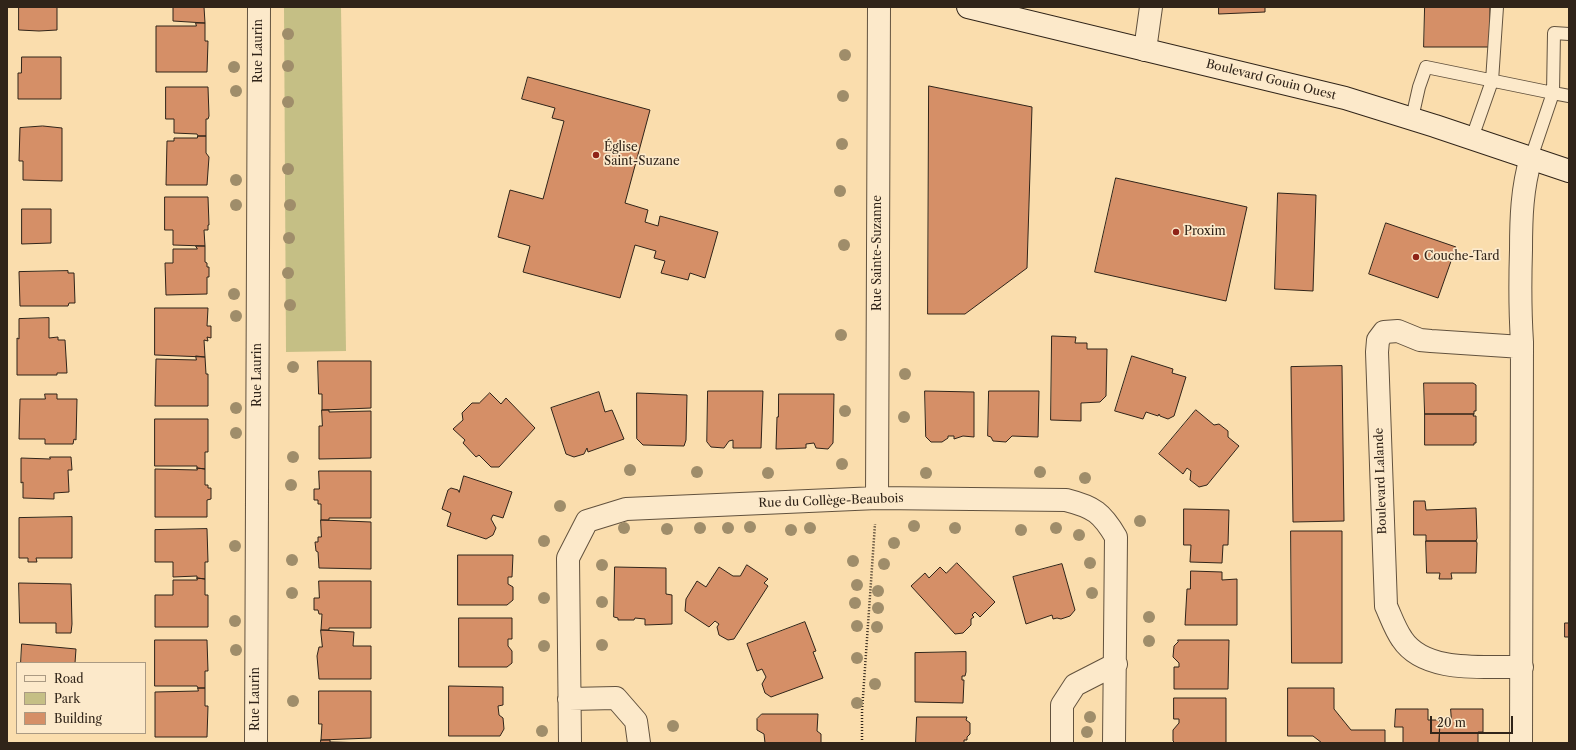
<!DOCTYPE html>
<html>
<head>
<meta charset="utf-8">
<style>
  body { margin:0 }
  #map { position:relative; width:1576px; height:750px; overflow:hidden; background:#faddad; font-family:"Libre Caslon Text",serif }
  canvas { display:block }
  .frame { position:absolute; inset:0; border:8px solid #302419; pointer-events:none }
  .legend { position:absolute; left:16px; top:662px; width:130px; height:72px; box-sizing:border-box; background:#fce9ca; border:1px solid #aa9a83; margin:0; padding:5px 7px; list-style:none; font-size:12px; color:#302419 }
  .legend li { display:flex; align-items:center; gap:8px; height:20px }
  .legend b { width:20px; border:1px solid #aa9a83 }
  .scale { position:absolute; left:1430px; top:716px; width:83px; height:18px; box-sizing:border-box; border:2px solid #302419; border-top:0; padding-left:5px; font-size:12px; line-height:14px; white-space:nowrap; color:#302419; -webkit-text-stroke:3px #fce9ca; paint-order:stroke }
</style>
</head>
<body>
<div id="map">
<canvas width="1576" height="750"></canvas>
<div class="frame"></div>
<ul class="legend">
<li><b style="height:5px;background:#fce9ca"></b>Road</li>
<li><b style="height:11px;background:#c5bf85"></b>Park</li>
<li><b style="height:11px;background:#d58f67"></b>Building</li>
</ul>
<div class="scale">20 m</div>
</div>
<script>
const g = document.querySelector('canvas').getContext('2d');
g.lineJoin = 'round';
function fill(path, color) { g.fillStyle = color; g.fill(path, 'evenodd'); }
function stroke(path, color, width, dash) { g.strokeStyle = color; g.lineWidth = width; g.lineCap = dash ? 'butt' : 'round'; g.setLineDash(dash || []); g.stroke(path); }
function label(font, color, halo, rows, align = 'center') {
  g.font = font + ' "Libre Caslon Text",serif'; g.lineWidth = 3.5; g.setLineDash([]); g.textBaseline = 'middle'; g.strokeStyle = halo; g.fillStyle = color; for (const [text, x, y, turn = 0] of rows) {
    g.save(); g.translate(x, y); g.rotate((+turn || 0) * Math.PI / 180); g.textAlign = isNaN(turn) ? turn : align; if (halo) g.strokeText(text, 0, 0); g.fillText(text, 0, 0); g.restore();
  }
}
fill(new Path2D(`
  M284 7H341L346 351 286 352Z`), '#c5bf85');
const building = new Path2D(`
  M19 7H57V30L39 31 19 30Z
  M155 7H204L205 23 173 21V7Z
  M1219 7H1265V12L1219 14Z
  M1425 7H1490V47H1424Z
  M196 23H205V41H208L207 72H156V26H196Z
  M22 57H61V99H18V73H21Z
  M528 77 650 110 625 203 648 210 645 222 658 226 660 216 718 232 705 278 690 273 688 280 661 273 665 261 654 258 656 251 635 245 620 298 523 272 530 246 498 237 510 190 543 199 564 121 552 118 555 108 522 99Z
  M929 86 1032 107 1027 268 965 314H928Z
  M166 87H208L209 116 208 119H206V136H198L197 134 174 133V119H166Z
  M43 126 62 128V181L23 180V161H19L20 128Z
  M198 136H206V153L209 157 207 185H166L167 141H174V138H197Z
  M1116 178 1247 207 1226 301 1095 272Z
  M1278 193 1316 195 1313 291 1275 289Z
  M165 197H208L209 225H208V230H204L205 246 173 245V230H165Z
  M22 209H51V243L22 244Z
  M1386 223 1456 247 1438 298 1369 274Z
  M196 246H205V262L207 263V267H209V277H207V294L166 295 165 263H173V249H197Z
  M68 271V273H74L75 303H69L68 306H20L19 272Z
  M155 308H208L207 326H211V338L207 337 208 341 204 340 205 357 155 355Z
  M49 318V338L58 337V340H65L67 373H57V375H17V338L19 339V319Z
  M1052 336 1076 337 1075 343H1087V349H1107L1106 396 1100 402 1081 403V421L1051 420Z
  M196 356 205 357 206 374H208V406H155L156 359 196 360Z
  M1132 356 1173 369 1172 373 1186 377 1174 416 1168 419 1160 416 1159 414 1158 416 1146 412 1143 419 1115 411Z
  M318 361H371V408L322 410V394H319Z
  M1342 366 1344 521 1293 522 1291 367Z
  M1424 383H1473L1476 385V411H1474V414H1425Z
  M708 391H763L761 448H733V440L729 441 724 448 711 447 707 442Z
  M925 391 974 392V437L963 436 954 439V436H948V438L942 442H931L926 437Z
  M989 391H1039L1038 437 1012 436 1006 442 993 441 991 437 988 436Z
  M599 392 605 412 612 410 624 439 588 452 587 448 584 454 574 457 566 454 551 408Z
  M490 393 501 404 506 398 535 428 499 467H491L479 455 476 457 463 443 465 440 453 429 463 420 462 413 472 403H479Z
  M637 393 687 395 686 440 684 446 643 445 637 439Z
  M45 394H57V399H77L76 440 74 439 73 444H45V439H19L20 399H45Z
  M779 394H834L833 443 828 449 816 448 814 443 806 444V448L776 449 777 417H778Z
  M322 410H329V412L371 411V458L319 459V426H322Z
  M1196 410 1214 425 1219 424 1228 431V437L1239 446 1207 485 1199 487 1190 480 1191 471 1187 468 1183 474 1159 454Z
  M1425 414H1474L1473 416H1476V443H1474V445H1425Z
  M155 419H208V452H205V469L197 468V466H155Z
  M50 457H71L72 470H68L69 492 54 493V499L23 498V482L21 483V458L50 459Z
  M197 468 205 469V485H208V488H211V499L207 500V517H155V469L197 470Z
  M319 471H371V518H329V520H321V504H318V500H314V489H319Z
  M464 476 512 492 503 518 493 515 491 519 496 528 493 535 486 539 447 526 451 513 442 509 448 490 451 488 458 490 459 492Z
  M1414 501H1425L1426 510 1476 508 1477 538 1476 541H1426V535H1414Z
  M1184 509 1229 510 1228 545H1223L1222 563 1190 562 1191 545H1184Z
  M72 517V558H36L37 562H28V558H19V518Z
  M321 520 371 522V569L319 568 318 552 316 551 315 542H318V537H321Z
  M207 529 208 562H205V579L197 578V576L173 577V562H155V530Z
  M1291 531H1342V663H1292Z
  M1426 541H1476L1477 543 1476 573H1451L1452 579H1439L1440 573H1427Z
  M458 555H513L512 577H508V584L513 587V600L507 605H458Z
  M957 563 995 602 980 617 975 612 972 615 974 617 971 619V625L963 633 955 634 911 586 925 573 929 578 940 567 946 573Z
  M1062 564 1075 610 1070 616 1061 619 1057 618 1053 619 1052 615 1026 624 1013 577Z
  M747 565 768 579 764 583 768 586 734 639 728 640 719 635 717 627 719 624 715 621 709 627 685 611 686 599 697 581 706 587 719 567 733 576H740Z
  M615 567 666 568V594L672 595V624L645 625V619L635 618 634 620H618V618L614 617Z
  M1191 571 1222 572V580L1237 579V625H1185L1187 589H1190Z
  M197 578 205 579V595H208V627H155V595H173V580H197Z
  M319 581H371V628H329V630H321L322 614H319L318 610H314V598H319Z
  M19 583 71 584 72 624 71 633H56V623H20Z
  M459 618H512V639H508V646L512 651V663L507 667H459Z
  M805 622 816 651 813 652 823 678 771 697 765 693 762 684 766 677 762 669 757 671 747 644Z
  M1565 623H1569V637H1565Z
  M321 630 354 632 353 646H371V679H319L317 656 319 647H322Z
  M155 640H207L208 671H205V688H198L197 686H155Z
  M1178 640H1229L1228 689H1174V667H1179V663L1173 657 1174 646 1178 642Z
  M22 644 76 649 75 663H21Z
  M966 652V672L965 676H962V680H964L963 703 915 702V653Z
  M449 686 503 687V705L498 706 499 715 503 718 504 729 500 736H449Z
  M198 688H205V706H208L207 737H155V692L198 691Z
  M1288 688H1334V709L1351 730H1385V743H1322L1313 736H1288Z
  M319 691H371V738L321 740 322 724H319Z
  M1174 698H1226V743H1175L1173 741V730L1179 723V719H1174Z
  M1396 709H1428V720H1440L1439 743H1403V727H1395Z
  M1451 709H1483V732H1478V743H1439L1440 720H1451Z
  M762 714H818L817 731 821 734V743H765L764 734 757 730V719Z
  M917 717H967L966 720 970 723V734L967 737V740H964V743H916Z
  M321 740H330V742L371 743H321Z`);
fill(building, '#d58f67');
stroke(building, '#302419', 1);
const lane = new Path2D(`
  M1412 118 1419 87 1426 67 1553 93 1554 33 1569 34
  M1472 138 1492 81 1497 7
  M1531 158 1553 93 1569 96`);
const street = new Path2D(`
  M1145 50 1151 7
  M877 498 879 7
  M1522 667C1485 666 1425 674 1402 639 1395 629 1391 617 1386 606L1377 352 1378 340 1384 332 1398 331 1420 340 1431 341 1522 347
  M569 699 616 698 636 721 639 743
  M256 743 259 7
  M570 743 568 558 587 521 626 509 877 498 1066 500C1094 507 1102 513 1116 537L1114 743
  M1062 743V705L1075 685 1116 664
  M1521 743 1522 342C1520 311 1520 281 1521 250 1521 218 1522 188 1531 158`);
const secondary = new Path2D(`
  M968 7 1345 98 1435 126 1569 171`);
stroke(lane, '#62523e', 14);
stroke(street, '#62523e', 24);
stroke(secondary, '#302419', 24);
stroke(new Path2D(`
  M862 743V711L875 524`), '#302419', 2.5, [1, 2]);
stroke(lane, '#fce9ca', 12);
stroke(street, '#fce9ca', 22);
stroke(secondary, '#fce9ca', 22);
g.fillStyle = '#9f8d6a';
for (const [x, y] of [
  [288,34],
  [845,55],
  [288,66],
  [234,67],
  [236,91],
  [843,96],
  [288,102],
  [842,144],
  [288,169],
  [236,180],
  [840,191],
  [236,205],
  [290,205],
  [289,238],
  [844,245],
  [288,273],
  [234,294],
  [290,305],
  [236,316],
  [841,335],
  [293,367],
  [905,374],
  [236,408],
  [845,411],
  [904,417],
  [236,433],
  [293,457],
  [842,464],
  [630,470],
  [697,472],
  [1040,472],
  [768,473],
  [926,473],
  [1085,478],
  [291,485],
  [560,506],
  [1140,521],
  [914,526],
  [750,527],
  [624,528],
  [700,528],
  [728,528],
  [810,528],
  [955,528],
  [1056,528],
  [667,529],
  [791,530],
  [1021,530],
  [1079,535],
  [544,541],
  [894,543],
  [235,546],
  [292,560],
  [853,561],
  [1090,563],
  [884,564],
  [602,565],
  [857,585],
  [878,591],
  [292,593],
  [1092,593],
  [544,598],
  [602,602],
  [855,603],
  [878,608],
  [1149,617],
  [235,621],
  [857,626],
  [877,627],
  [1149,641],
  [602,645],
  [544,646],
  [236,650],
  [857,658],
  [875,684],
  [293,701],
  [857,703],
  [1090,717],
  [673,726],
  [542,731],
  [1087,732]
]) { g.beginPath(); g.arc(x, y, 6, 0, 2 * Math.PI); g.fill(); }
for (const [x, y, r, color] of [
  [596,155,4,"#8f2418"],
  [1176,232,4,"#8f2418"],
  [1416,257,4,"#8f2418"]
]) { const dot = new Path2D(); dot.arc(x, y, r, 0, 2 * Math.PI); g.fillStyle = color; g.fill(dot); stroke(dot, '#fce9ca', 1.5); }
label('12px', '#302419', '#fce9ca', [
  ["Rue Laurin",259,51,-90],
  ["Boulevard Gouin Ouest",1271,80,14],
  ["Rue Sainte-Suzanne",878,253,-90],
  ["Rue Laurin",258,375,-90],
  ["Boulevard Lalande",1381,481,-92],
  ["Rue du Collège-Beaubois",831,501,-2],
  ["Rue Laurin",256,699,-90]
]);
label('12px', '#302419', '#fce9ca', [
  ["Église",604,148],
  ["Saint-Suzane",604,162],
  ["Proxim",1184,232],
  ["Couche-Tard",1424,257]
], 'left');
</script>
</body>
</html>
